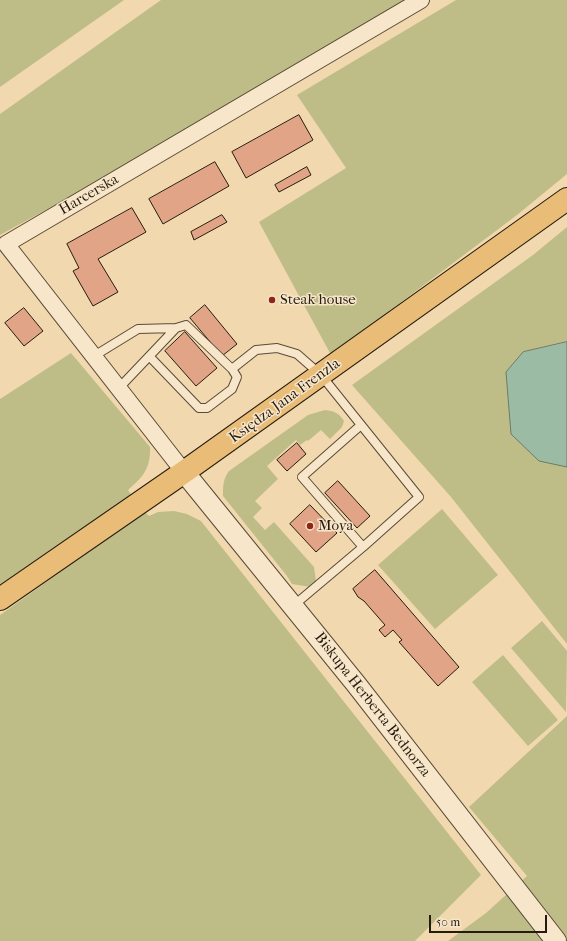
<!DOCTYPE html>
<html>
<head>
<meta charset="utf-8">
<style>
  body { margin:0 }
  #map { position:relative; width:567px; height:941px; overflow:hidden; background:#f2d8ae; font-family:"IM FELL French Canon",serif }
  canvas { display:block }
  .scale { position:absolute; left:429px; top:915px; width:118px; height:18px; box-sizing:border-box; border:2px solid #251c0f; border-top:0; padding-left:5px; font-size:12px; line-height:14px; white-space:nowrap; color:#251c0f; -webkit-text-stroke:3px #f7e6ca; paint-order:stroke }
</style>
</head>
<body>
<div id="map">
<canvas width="567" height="941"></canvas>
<div class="scale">50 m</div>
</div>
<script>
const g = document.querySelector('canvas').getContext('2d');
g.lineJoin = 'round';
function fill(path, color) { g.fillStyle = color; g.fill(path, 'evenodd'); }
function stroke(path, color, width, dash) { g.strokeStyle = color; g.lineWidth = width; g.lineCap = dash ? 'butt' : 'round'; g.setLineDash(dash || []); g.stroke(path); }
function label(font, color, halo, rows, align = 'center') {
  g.font = font + ' "IM FELL French Canon",serif'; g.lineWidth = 3; g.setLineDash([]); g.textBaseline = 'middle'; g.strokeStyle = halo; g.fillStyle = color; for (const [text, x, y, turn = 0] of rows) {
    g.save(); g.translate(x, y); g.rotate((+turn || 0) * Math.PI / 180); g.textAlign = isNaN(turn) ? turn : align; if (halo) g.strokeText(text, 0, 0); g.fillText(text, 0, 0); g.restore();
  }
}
fill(new Path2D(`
  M0 0H124L0 87Z
  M161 0H408L143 157 0 235V114Z
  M456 0H567V174L517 215 331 355 259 222 346 168 297 95Z
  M567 227V342L523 352 567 466V644L451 497 352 385 533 255Z
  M71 353 150 447C151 468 143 477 128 490L132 496 0 586V399Z
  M325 410C334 411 339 413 344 421L342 427 330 439 321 430 308 441 307 440 300 445 296 440 267 466 278 479 255 501 262 508 253 517 265 530 274 522 314 567 316 581 314 585 310 587 292 584 287 576 223 496C223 486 223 479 229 471L308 415Z
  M442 509 498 575 435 629 378 565Z
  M174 511 187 514 201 521 481 875 415 941H0V615L145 512 149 516 158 512Z
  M542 621 567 651 566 712 511 648Z
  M503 655 558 720 528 746 472 682Z
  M567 716V941H448L486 913 527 876 469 807Z`), '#bfbd87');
const water = new Path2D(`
  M567 342V467L539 461 511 434 506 372 523 352Z`);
fill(water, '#9cbba5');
stroke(water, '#6c7b69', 1);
const building = new Path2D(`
  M299 115 313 140 246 178 232 152Z
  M215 162 229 186 163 224 149 199Z
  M307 167 311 175 279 192 275 185Z
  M132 208 146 232 98 259 118 292 93 306 73 271 79 268 67 244Z
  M222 215 227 222 194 240 191 232Z
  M205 305 237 344 222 356 190 318Z
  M24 308 43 331 24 346 5 323Z
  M185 332 217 368 196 386 165 351Z
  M297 443 306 454 287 471 277 460Z
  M338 481 370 516 357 528 325 493Z
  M310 505 337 533 316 552 290 524Z
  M375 570 459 667 438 686 399 642 402 640 393 630 385 637 379 630 385 625 364 601 358 597 353 589Z`);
fill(building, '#e1a486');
stroke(building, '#251c0f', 1);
const service = new Path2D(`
  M94 356 138 329 176 328
  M150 357 199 408H207L232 389 237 377 232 369
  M119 388 176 328 186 325 232 369 256 350 277 348 297 354 321 375 419 497 363 547 293 606
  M361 425 302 477 363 547`);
const minor = new Path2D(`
  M184 472 6 244 421 0`);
const tertiary = new Path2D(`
  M184 472 356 684 556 941`);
const primary = new Path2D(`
  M0 599 184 472 567 199`);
stroke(service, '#584b37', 10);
stroke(minor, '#584b37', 18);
stroke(tertiary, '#584b37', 22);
stroke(primary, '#251c0f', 24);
stroke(service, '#f7e6ca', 8);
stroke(minor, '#f7e6ca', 16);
stroke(tertiary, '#f7e6ca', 20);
stroke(primary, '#e9bc77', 22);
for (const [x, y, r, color] of [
  [272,300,4,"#8f2418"],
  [310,526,4,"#8f2418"]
]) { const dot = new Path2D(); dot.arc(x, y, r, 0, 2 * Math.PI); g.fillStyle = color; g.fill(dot); stroke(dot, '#f7e6ca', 1.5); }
label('15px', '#251c0f', '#f7e6ca', [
  ["Harcerska",89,195,-30],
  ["Księdza Jana Frenzla",285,401,-36],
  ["Biskupa Herberta Bednorza",372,705,52]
]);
label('15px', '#251c0f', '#f7e6ca', [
  ["Steak house",280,300],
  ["Moya",318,526]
], 'left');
</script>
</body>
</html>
